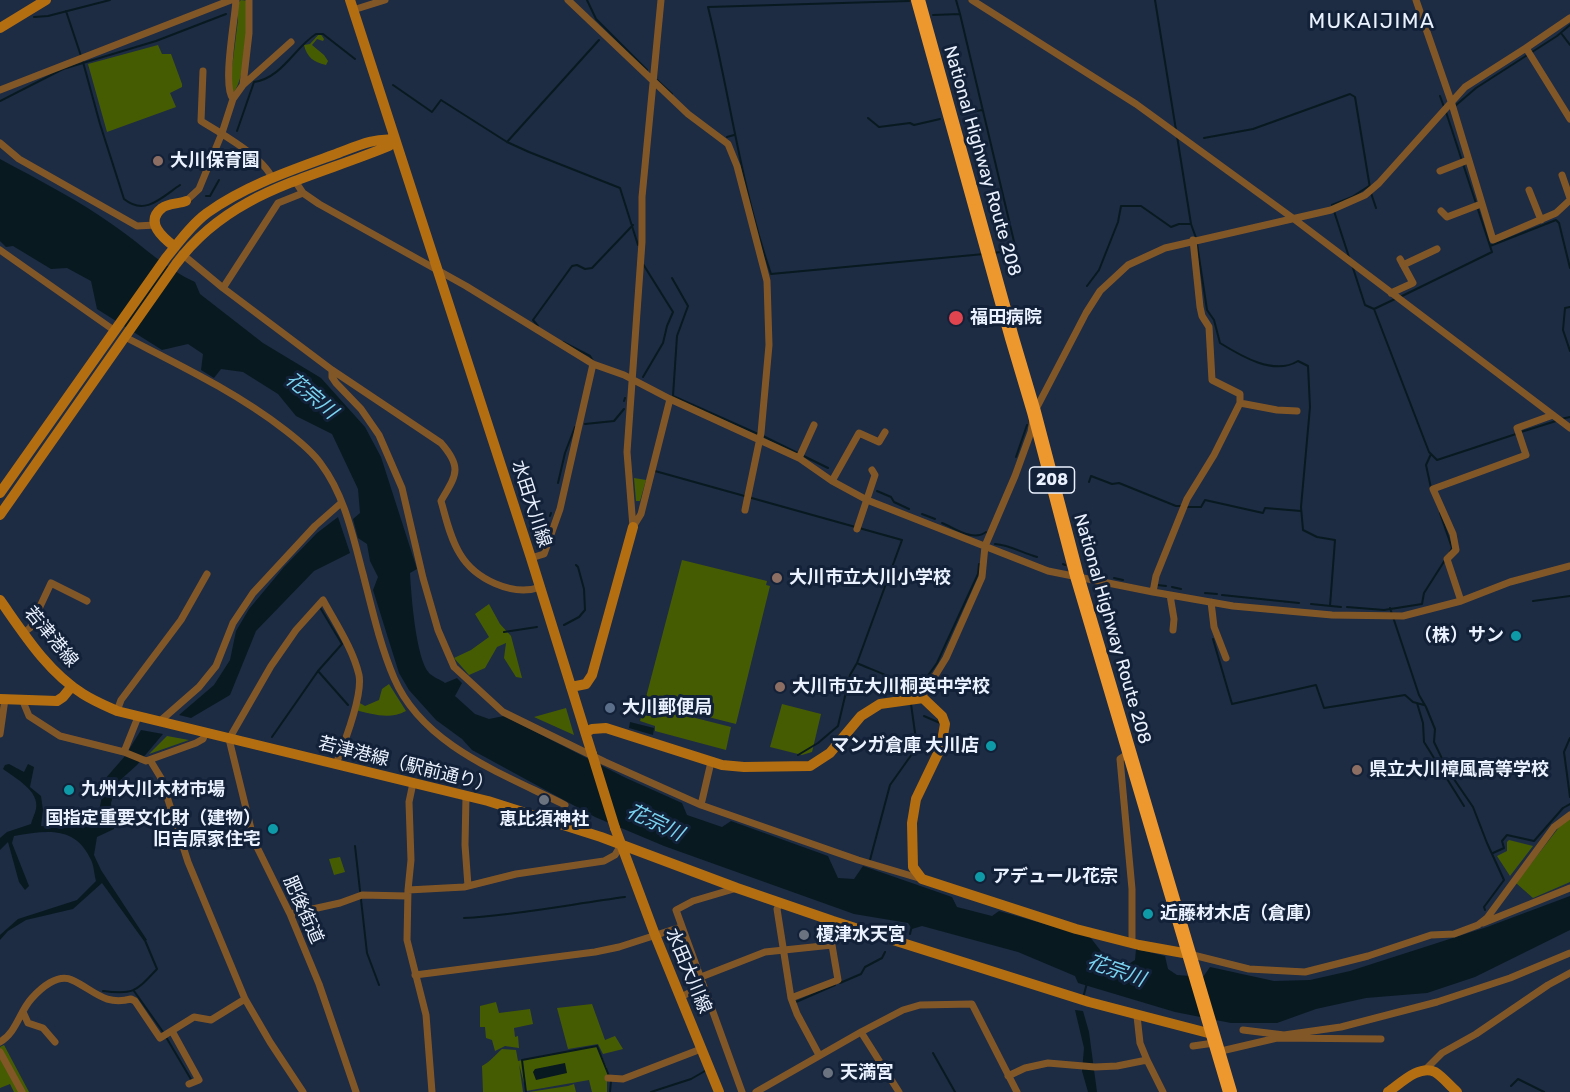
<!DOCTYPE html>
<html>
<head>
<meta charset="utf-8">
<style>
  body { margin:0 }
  canvas { display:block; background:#1d2b43 }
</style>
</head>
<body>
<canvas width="1570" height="1092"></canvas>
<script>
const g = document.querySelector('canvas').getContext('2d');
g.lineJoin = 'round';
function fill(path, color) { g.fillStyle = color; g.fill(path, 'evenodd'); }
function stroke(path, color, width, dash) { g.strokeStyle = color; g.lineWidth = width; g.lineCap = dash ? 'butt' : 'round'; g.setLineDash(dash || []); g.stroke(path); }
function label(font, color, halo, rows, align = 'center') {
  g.font = font + ' Rubik,"Noto Sans JP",sans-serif'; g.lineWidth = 6; g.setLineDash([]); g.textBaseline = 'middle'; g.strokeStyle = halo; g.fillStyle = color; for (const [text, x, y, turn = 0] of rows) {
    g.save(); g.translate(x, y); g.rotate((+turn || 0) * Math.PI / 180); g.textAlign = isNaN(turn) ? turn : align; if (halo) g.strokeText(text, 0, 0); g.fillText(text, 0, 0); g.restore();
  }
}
fill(new Path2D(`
  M241 0 248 1C246 27 248 72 233 94L230 84 238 20V3Z
  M320 33 324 39 323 41 317 39 312 45 324 55 328 61 326 65C313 62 307 57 304 45L310 44Z
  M158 45 162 54H171L182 84V87L170 93 176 107 107 132 88 64Z
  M634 478 646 480 640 501H636Z
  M682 560 767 581 766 585 770 586 736 724 645 701Z
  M489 604 500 624 511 636 522 678 516 677 504 658 506 643 497 647 485 668 469 675 454 658 471 650 489 637 475 614Z
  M389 684 406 711C389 720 373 714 355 710L358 702 365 706 379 700 382 689Z
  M782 704 821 714 812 752 802 755 770 747Z
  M644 705 731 727 726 750 655 731V726L640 721Z
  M566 708 574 735 534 717Z
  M167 736 189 740 149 754Z
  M1570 818V882L1533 898 1516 883 1560 826Z
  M1509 840 1533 846 1510 876 1497 856 1507 851V842Z
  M340 857 345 872 334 875 329 859Z
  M496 1002 499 1013 530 1009 533 1024 514 1028 515 1037 518 1036 519 1048 505 1046 495 1051 492 1040 486 1038 485 1027H480V1006Z
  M592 1004 605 1040 615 1036 623 1049 603 1054 598 1044 568 1049 557 1008Z
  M4 1045 29 1092H14L10 1084 0 1088V1047Z
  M597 1046 607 1068V1092H592L589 1080 526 1091 519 1064 523 1092H483L482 1066C490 1062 495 1055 502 1049L516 1050 518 1061Z
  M574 1084 576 1092H529L568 1086Z`), '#465c02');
fill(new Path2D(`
  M0 159C39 180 80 201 116 227 142 245 166 269 195 282L200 294 263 343 321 378 365 427 381 457 417 569 410 573C411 594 416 659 429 673 433 677 441 680 445 683L457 678 462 683 455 696 475 714 489 719 504 716 626 778 682 803 687 815 722 827 731 821 828 856 838 878 854 879 863 866 952 897 957 907 992 916 999 911 1090 937 1104 955 1127 965 1135 960 1136 949 1165 956 1168 969 1177 975 1203 977 1210 967 1274 981 1310 980 1350 971 1487 927 1570 896V930L1475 977 1427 993 1366 998 1316 1009 1277 1023H1231L1175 1012 1078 983 1075 976 1018 952 922 926 912 929 908 923 854 914 664 846 595 817 472 750 462 739 436 720 409 690 399 673 373 590 378 577 370 561 367 544 358 538 353 519 360 513 358 489 332 434 296 416 278 394 243 372 221 369 214 378 201 370 203 354 188 344 162 350 97 309 91 281 67 268 51 269 13 246 6 247 0 241Z
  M338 517 350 553 314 571 256 631 230 695 191 718 179 715 214 685 230 660 236 631 249 609 284 567 317 533Z
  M630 722 654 728 653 735 629 728Z
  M141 730 163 734 137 765 117 783 111 803 114 829 97 837 94 855 101 870 147 940 144 941 102 883 73 909 26 920 8 931 0 940V935L18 919 77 900 96 881C94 874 94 864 90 858 74 825 45 831 14 836L12 843 29 886 25 890 19 882 8 842 0 850V838L7 832 31 824C32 819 35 814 36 809 40 791 15 778 3 769L5 765 9 764 24 772 28 764 34 767 30 787 41 796 43 810 41 826 74 828 89 822 99 812 105 779 125 756Z
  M1075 1010 1083 1011 1089 1032 1097 1092H1088L1082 1071 1084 1048Z
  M565 1063 567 1073 536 1080 533 1072 535 1069Z`), '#08191f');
stroke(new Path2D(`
  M587 0 596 19 647 70
  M956 0 960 14
  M1155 0 1176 130
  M909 1 708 7C730 95 741 188 771 274L984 254
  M66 11 83 62 100 124 124 199C145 216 161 198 180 185
  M933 15 960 14 1016 250 993 253
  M34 17 48 16 110 0
  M1561 33 1570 45
  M657 80 672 94
  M393 85 432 112 441 100 507 142 529 152 620 188 638 245
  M1440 96 1444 107
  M0 101 63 69 156 41 226 14
  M1455 106 1476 88 1557 36 1570 25
  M961 114 982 110
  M868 118 879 127 910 123 914 125 940 119
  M237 131 254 82C282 78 295 47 316 34H323L355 59
  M727 137 734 135
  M1204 138 1253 129 1350 94 1355 97 1370 188
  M507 142 599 40
  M1371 193 1376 208
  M206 196H210L219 180
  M1191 224 1196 238
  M1197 244 1207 310 1214 320 1220 343C1241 356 1274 376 1298 361L1308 366 1310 407 1301 507 1303 530 1317 537 1335 540 1330 606
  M1490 246 1556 220 1559 223 1570 268
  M1349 257 1332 205 1352 197 1369 186
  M643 264 673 312 667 326 663 343 643 377
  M1352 265 1365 305 1374 309 1395 299
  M672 278 688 306 677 336 673 396 758 434
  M1087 286 1099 270 1118 222 1121 206H1141L1171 227 1179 224H1191L1177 136
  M1400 297 1492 252 1446 112
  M1570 307 1565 308 1563 330 1570 351
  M1374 309 1429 452 1437 460 1516 434
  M538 326 533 320 572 266 577 265 585 269 592 268 633 225
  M563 342 590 356 593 361
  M624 401 625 398
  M1561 419 1570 417
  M585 424 614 421 624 409
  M1521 432 1556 421
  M763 436 828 468
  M1431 454 1426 465 1431 488
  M1016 457 1027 425
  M655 471 902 540 857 663 850 675 838 726 818 743 798 755
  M1089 482 1091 476 1112 484 1119 483 1176 506H1181
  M558 483 565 453 575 427
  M877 491 891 497 894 502 909 509
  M1186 507H1201L1205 500 1263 513 1265 508 1301 511
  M1440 513 1452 548 1450 552
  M922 514 935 519
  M550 516 551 513
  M942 523C955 528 973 542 986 532
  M995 544C1010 545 1022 553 1037 557
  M1063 564 1065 565
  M1090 573 1105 576
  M1114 578 1123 580
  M1157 585 1166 586
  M1172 587 1181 589
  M1205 593 1217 594
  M1222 595 1299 603
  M1533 601 1570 596
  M1311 604 1341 607
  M1347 607 1384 610 1422 604 1424 593 1445 560
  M1390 608 1419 695 1426 707 1435 729 1434 742 1447 769 1473 807 1487 843 1504 880 1484 907 1485 910
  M564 625 579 617 585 610 584 589 578 567 576 565
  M504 632 537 627
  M1213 639 1232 704 1316 685 1324 708 1405 695 1413 702 1424 705
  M857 663C873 671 903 678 910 695
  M318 671 348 705
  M909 692 922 684 937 663 978 574 979 564
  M1417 703 1423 723 1424 742 1464 806
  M924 716 940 723
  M272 737 318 671 342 644 321 609
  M1570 738 1564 752 1570 797
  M355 846 367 953 379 985
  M1493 853 1504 848 1502 841 1507 835 1534 841 1563 808 1570 804
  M870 860 890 785 917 747 911 704
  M464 918C518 915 572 904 625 897
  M910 934 912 925
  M669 936 683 971
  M840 983 861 974 865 967 882 958 885 952
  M103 991C135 995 136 991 157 969L144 938
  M134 991 163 1032
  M1083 998 1087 983
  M796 1002 835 985
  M166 1037 192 1081
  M933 1053 955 1092
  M1511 1086 1518 1079 1544 1092
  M526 1092 522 1060 597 1046 611 1081 610 1092
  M651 1092 691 1079 705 1071`), '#08191f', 2);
stroke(new Path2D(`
  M568 0 688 114 728 144 737 166 767 281 769 345 761 433 745 510
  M972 0 1136 104 1294 219 1570 428
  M1416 0 1451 101 1493 240 1556 213 1570 200
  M353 10 385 0
  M1526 48 1570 119
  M203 71 201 121C221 133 263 157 272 178
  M243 85 291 42
  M0 90 231 0
  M233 99C222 86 235 20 236 0
  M0 143 19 159 137 226 155 225
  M1440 171 1468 160
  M1562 175 1570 198
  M295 181 303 193 319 204 466 286 593 364 624 375 670 399 799 458 832 481 867 500 1048 571 1153 592 1233 606 1332 615 1403 616 1461 601 1510 582 1570 566
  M1529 190 1541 220
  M186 201 199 189 222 133 233 99 243 85 249 33V0
  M1441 211 1447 217 1481 204
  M0 250 115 331
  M182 254 223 288 332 370 441 443C463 468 456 475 441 501 446 518 450 538 460 554 475 579 512 597 541 587
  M1403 265 1437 249
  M223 288 278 203 303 193
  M1391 293 1413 283 1400 259
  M125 337C179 365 236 392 285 430 298 440 312 451 321 464 345 496 353 537 363 574 372 609 380 645 394 678 423 746 504 774 565 805
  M332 370V377L336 383 361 409 379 435 402 488 423 578 438 630 454 667 503 712 605 762 701 805 858 860 922 879
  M1240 403 1277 410 1297 411
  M1036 409 1086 313 1100 291 1128 265 1165 248 1331 210 1365 195 1379 183 1465 87 1526 48 1570 18
  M799 458 814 425
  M832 481 859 433 879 442 885 432
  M633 527 627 452 642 242V197L661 0
  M633 527 641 514 670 399
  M857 529 875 475 872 470
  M531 558 544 554 560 509 593 364
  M1153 592 1156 576 1187 499 1214 455 1240 403V394L1212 380 1209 327 1202 316 1200 307 1193 240
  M1170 595 1174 619 1173 630
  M1461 601 1447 559 1456 550 1453 534 1433 489 1526 455 1517 428 1553 415
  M1211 602 1214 627 1226 658
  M23 633 30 628 51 583 87 601
  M922 697 946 658 982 577 985 546 1015 476 1031 432 1033 420
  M22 699 29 716 60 736 124 752 146 761 196 743 203 739 205 734
  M117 711 121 700 181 620 207 574
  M159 722 199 687 216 666 233 623 253 593 315 526 341 503
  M0 734 5 699
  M124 752 138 717
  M1129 753 1120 759 1132 889V944
  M150 760 161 778 188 862 245 999 270 1042 303 1092
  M336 764C344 744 363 696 359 675 353 649 336 624 323 600L296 630 271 666 229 739 254 841 290 914 319 984 356 1092
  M413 783 409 802 411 860 408 890 407 940 426 1015 432 1092
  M466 796 465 845 468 886
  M701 805 711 762
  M737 888 693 901 676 910 742 1092
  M408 890 464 887 516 874 604 861 615 855 621 845
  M780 903 777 909 791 998 797 1014 819 1055
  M290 914 340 903 362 895 407 896
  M1483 923 1570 888
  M1189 954 1249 969 1305 972 1368 956 1431 935 1454 934 1478 925 1487 918 1554 827 1570 815
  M415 975 595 952 619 947 681 927
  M701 977 765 952 832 945
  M681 997 702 986
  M791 998 838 980 832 945 833 921
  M23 1012 28 1023 43 1028 55 1042
  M1137 1016 1140 1043 1147 1060 1163 1092
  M1243 1030 1284 1035 1341 1027 1437 1002 1510 978 1570 953
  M172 1031 199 1080 189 1084
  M861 1032 899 1092
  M0 1042C17 1032 19 1012 32 998 41 988 58 973 72 980 94 990 104 1006 131 999L135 1001 160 1038 194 1017 211 1020 245 999
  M1193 1046 1214 1043
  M0 1052 22 1092
  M1217 1052 1277 1038 1381 1039
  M1425 1070 1442 1053 1476 1034 1548 985 1570 973
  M1008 1076 1025 1068 1048 1063 1095 1067 1117 1066 1147 1060
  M608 1078 623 1079 701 1049
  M756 1092 861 1032 903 1010 920 1005 972 1004 1017 1092`), '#825728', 7);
stroke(new Path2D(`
  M350 0 531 558 592 754
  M0 28 46 0
  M175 247C163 238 144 222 162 208 168 203 179 204 186 201
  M0 493 166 258C179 242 191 225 207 213 245 186 289 171 333 155 353 148 373 137 395 140
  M0 515 176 264C230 191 310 179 389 146L395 140
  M0 600C24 634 47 671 83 694 94 701 106 706 117 711L488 801 601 837 737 888 833 921 1089 1002 1212 1034
  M571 687 586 684 592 675 633 527
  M922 697 942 716 945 724 941 747 916 799 912 823 913 867 922 879 1076 929 1139 945 1189 954
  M0 699 57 701 63 697 72 686
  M586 732 592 729 606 728 722 765 744 767 810 766 830 753 861 716 880 704 923 698
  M615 828 655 935 719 1092
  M1388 1092C1400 1084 1419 1064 1435 1072 1443 1077 1450 1086 1457 1092`), '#b36e12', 10);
stroke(new Path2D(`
  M918 0 1012 338 1034 412 1077 576 1230 1092`), '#ed972f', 14);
stroke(new Path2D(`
  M592 754 615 828`), '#b36e12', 10);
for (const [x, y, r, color] of [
  [158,161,6,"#8d6e63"],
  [956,318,8,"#e0444e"],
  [777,578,6,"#8d6e63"],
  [1516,636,6,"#0f9aa8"],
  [780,687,6,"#8d6e63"],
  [610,708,6,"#5c6f8a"],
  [991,746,6,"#0f9aa8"],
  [1357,770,6,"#8d6e63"],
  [69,790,6,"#0f9aa8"],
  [544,800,6,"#6b7280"],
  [273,829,6,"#0f9aa8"],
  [980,877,6,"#0f9aa8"],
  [1148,914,6,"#0f9aa8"],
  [804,935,6,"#6b7280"],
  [828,1073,6,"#6b7280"]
]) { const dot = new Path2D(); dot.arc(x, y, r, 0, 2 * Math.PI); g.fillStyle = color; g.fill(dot); stroke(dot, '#132138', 2); }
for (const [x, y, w] of [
  [1052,480,45]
]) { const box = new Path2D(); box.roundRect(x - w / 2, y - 13, w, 26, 4.5); g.fillStyle = '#132138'; g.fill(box); stroke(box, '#eaf2ff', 1.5); }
label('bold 16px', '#eaf2ff', null, [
  ["208",1052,480]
]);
label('bold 18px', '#eaf2ff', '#132138', [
  ["大川保育園",170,161],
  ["福田病院",970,318],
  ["大川市立大川小学校",789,578],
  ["（株）サン",1504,636,"right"],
  ["大川市立大川桐英中学校",792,687],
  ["大川郵便局",622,708],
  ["マンガ倉庫 大川店",979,746,"right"],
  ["県立大川樟風高等学校",1369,770],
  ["九州大川木材市場",81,790],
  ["国指定重要文化財（建物）",261,819,"right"],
  ["旧吉原家住宅",261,840,"right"],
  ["恵比須神社",544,820,"center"],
  ["アデュール花宗",992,877],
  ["近藤材木店（倉庫）",1160,914],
  ["榎津水天宮",816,935],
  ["天満宮",840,1073]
], 'left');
label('18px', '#eaf2ff', '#132138', [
  ["National Highway Route 208",982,161,74],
  ["水田大川線",531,504,72],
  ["National Highway Route 208",1112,629,74],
  ["若津港線",51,637,50],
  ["若津港線（駅前通り）",406,765,14],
  ["肥後街道",303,910,66],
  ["水田大川線",688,971,67]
]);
label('italic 20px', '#7bd5f2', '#132138', [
  ["花宗川",311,396,40],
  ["花宗川",655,823,25],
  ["花宗川",1116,971,19]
]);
g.letterSpacing = '1.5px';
label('21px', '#eaf2ff', '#132138', [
  ["MUKAIJIMA",1372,22]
]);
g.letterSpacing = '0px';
</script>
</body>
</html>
